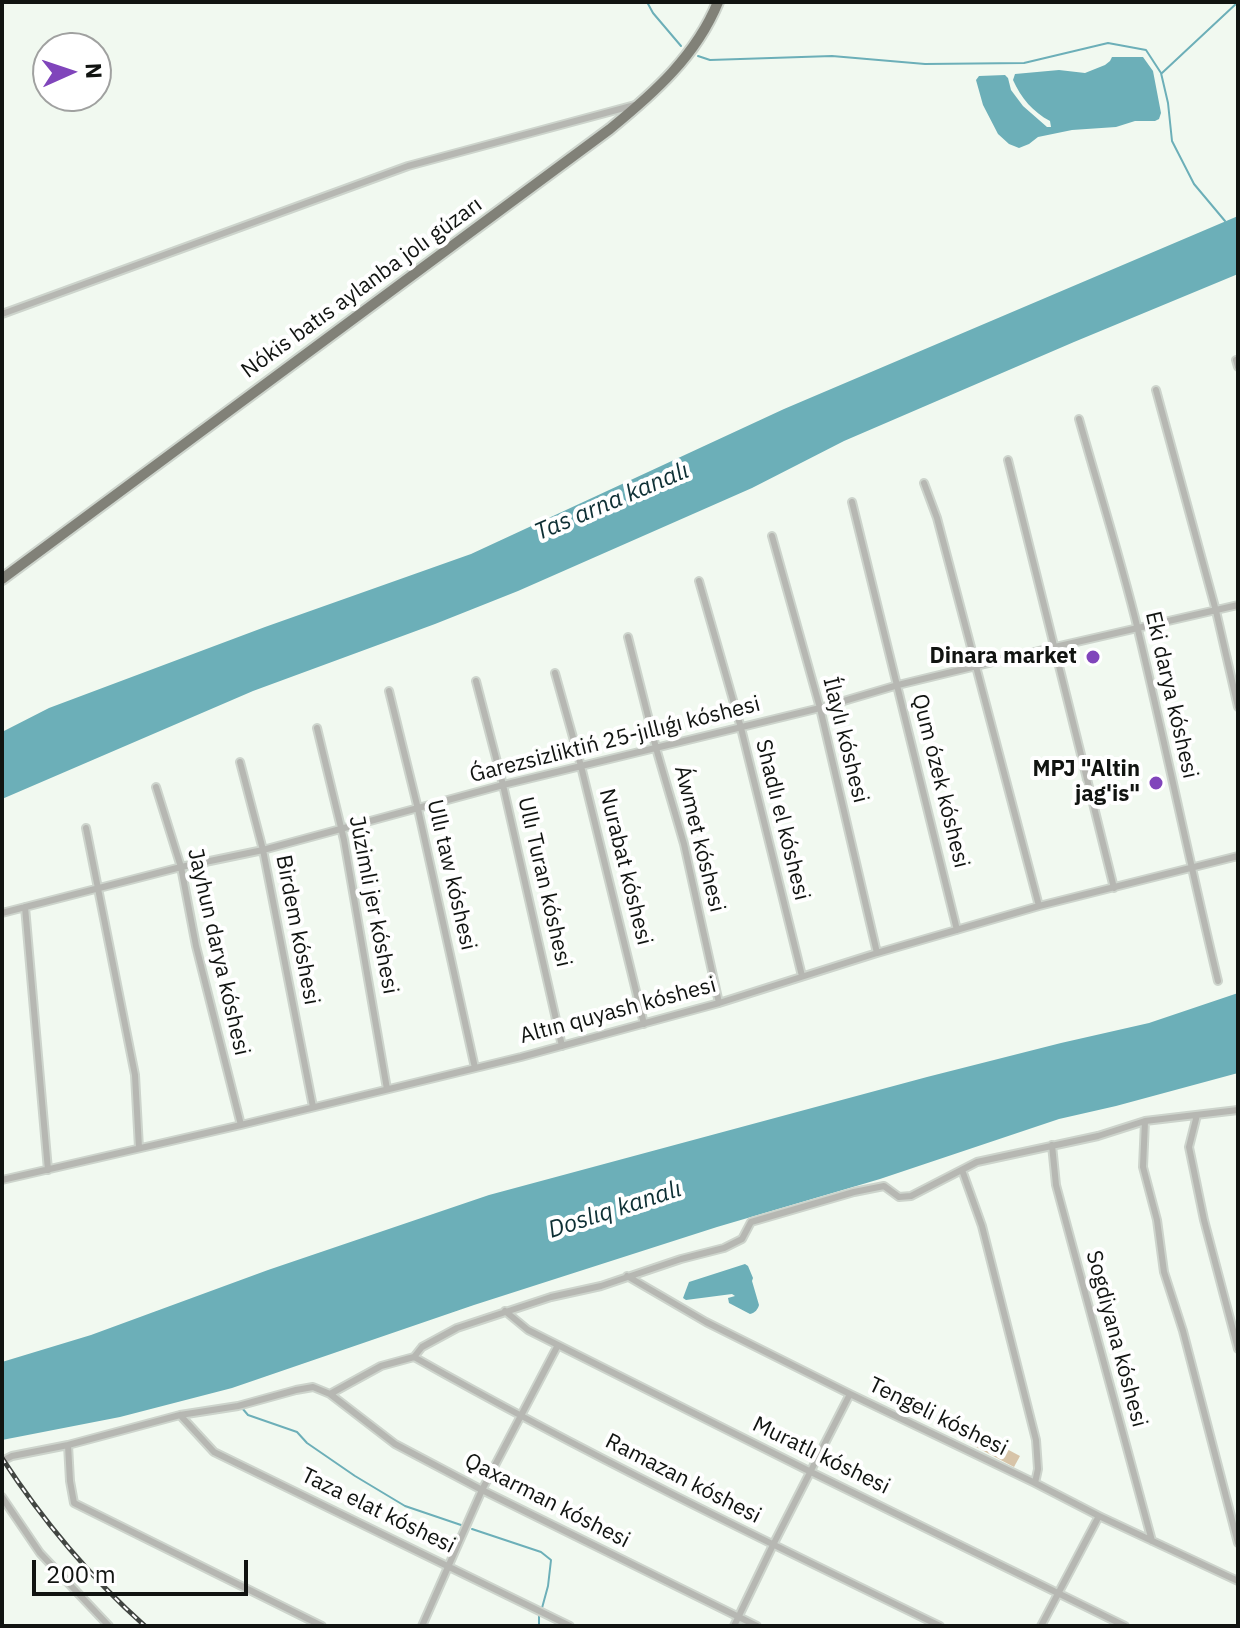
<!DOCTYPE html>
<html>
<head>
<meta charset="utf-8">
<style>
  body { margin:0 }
  #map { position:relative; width:1240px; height:1628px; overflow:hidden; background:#f1f9f0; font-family:"IBM Plex Sans",sans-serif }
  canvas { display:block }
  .frame { position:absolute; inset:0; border:4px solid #111411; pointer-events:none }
  .north { position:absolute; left:32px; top:32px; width:80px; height:80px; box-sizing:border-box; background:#fff; border:2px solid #a0a1a0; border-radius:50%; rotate:87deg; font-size:22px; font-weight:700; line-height:32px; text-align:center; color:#111411 }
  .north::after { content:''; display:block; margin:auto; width:28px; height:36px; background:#8045bb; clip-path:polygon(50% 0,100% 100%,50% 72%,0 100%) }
  .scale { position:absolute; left:32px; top:1560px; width:216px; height:36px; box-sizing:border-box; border:4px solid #111411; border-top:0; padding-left:10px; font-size:24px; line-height:28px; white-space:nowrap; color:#111411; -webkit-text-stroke:6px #fff; paint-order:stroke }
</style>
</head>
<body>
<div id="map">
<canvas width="1240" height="1628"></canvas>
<div class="frame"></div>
<div class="north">N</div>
<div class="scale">200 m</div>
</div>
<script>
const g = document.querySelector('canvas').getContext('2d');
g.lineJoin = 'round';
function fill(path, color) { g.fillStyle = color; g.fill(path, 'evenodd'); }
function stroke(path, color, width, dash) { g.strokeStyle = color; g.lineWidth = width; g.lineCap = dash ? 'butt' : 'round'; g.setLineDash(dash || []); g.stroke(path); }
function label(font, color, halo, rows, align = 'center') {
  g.font = font + ' "IBM Plex Sans",sans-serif'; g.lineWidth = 8; g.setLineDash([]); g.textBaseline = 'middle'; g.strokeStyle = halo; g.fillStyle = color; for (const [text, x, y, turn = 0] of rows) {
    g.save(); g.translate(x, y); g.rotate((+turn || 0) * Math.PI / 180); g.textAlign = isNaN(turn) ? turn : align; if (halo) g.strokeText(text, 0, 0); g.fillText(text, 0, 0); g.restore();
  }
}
fill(new Path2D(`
  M967 1428 1020 1456 1014 1467 961 1439Z`), '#d7c4a8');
fill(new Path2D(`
  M1112 57H1143L1153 71 1161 113 1159 119 1155 121H1135L1116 127 1072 130 1038 137 1029 144 1019 148 1009 144 998 134 983 105 976 80 979 76 1005 75 1008 78 1011 90 1023 106 1047 127H1051L1050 121C1033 112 1021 98 1013 80L1015 74 1059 70 1085 73 1105 65 1110 61Z
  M1238 216V274L1074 342 844 441 752 488 518 591 435 624 253 691 2 799V732L49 708 265 627 471 554 784 409Z
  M1238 993V1073L1116 1106 1059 1119 880 1179 717 1227 474 1305 232 1388 120 1417 2 1440V1362L91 1335 268 1270 489 1195 927 1077 1061 1043 1149 1023Z
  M745 1264 748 1266 753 1278 752 1281 759 1305C758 1309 755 1313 750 1314L729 1303 728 1298 735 1296 732 1294 686 1300 683 1298 689 1282Z`), '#6cafb8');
stroke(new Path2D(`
  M647 2 653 13 681 46
  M698 56 710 60 832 56 925 64 1024 63 1108 43 1146 50 1161 73 1168 103 1172 141 1194 184 1225 221
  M1162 73 1238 2
  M242 1408 248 1415 297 1432 307 1443 355 1476 405 1506 461 1525
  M472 1529 541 1552 551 1560 548 1586 542 1608
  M539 1626V1615`), '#6cafb8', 2);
const street = new Path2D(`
  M2 314 408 166 635 105
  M1236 360 1238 367
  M1156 390 1216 611 1238 707
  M1079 419C1099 490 1121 560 1138 630 1166 747 1190 864 1218 981
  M1008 460 1114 888
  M924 483 937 518 1039 906
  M852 502 957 930
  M772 536 820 708 877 953
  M699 581 741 728 802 976
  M628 637 656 748 684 844 719 1003
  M555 673 581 766 644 1024
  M476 681 503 785 562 1046
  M389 691 418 809 475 1068
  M317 728 344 840 387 1089
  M240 762 263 850 313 1107
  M156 787 181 867 196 946 241 1125
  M86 828 135 1075 139 1148
  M25 907 48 1170
  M2 913 181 867 263 850 503 785 820 708 898 685 1055 647 1238 605
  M1197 1115 1189 1147 1204 1220 1238 1349
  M1145 1121 1143 1167 1157 1220 1164 1272 1183 1331 1238 1543
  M1052 1145 1056 1185 1152 1541
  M962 1170 982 1226 1036 1440 1038 1469 1035 1483
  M2 1180 241 1125 521 1057 719 1003 877 953 1039 906 1238 856
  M627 1276 706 1322 850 1394 1035 1483 1099 1516 1238 1581
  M505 1311 528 1330 811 1472 1125 1626
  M414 1357C586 1454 763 1540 940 1626
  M330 1394 395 1444 482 1490 757 1626
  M180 1415 214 1452 570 1626
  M68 1445 70 1481 74 1503 322 1626
  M2 1461 12 1456 68 1445 180 1415 238 1406 296 1390 313 1387 330 1394 381 1366 414 1357 422 1347 457 1328 551 1297 601 1286 681 1259 724 1248 742 1239 751 1222 854 1192 884 1186 899 1197 911 1196 977 1162 1098 1136 1145 1121 1238 1110
  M2 1497 40 1553 109 1626
  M422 1626 482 1490 558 1345
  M734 1626 773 1545 850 1394
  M1041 1626 1099 1516`);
const primary = new Path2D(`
  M2 579 610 129C654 93 696 56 718 2`);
stroke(street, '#cdd4cc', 10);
stroke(primary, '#cdd4cc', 14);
stroke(street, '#b6b7b2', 6);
stroke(primary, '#818178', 10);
const rail = new Path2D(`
  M2 1458C43 1521 89 1576 145 1626`);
stroke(rail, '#424642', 5);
stroke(rail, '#fff', 2, [6]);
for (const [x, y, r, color] of [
  [1093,657,8,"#8045bb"],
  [1156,783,8,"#8045bb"]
]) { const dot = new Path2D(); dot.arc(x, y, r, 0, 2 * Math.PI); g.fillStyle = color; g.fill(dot); stroke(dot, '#fff', 3); }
label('22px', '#111411', '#fff', [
  ["Nókis batıs aylanba jolı gúzarı",362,288,-36],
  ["Eki darya kóshesi",1171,695,77],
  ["Ǵarezsizliktiń 25-jıllıǵı kóshesi",615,740,-14],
  ["Ílaylı kóshesi",845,740,76],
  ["Qum ózek kóshesi",940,781,76],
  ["Shadlı el kóshesi",782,820,76],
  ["Áwmet kóshesi",699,839,76],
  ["Nurabat kóshesi",625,867,76],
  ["Ullı taw kóshesi",451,875,77],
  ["Ullı Turan kóshesi",544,882,77],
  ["Júzimli jer kóshesi",373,905,79],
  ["Birdem kóshesi",297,930,79],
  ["Jayhun darya kóshesi",218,952,77],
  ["Altın quyash kóshesi",618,1011,-15],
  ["Sogdiyana kóshesi",1116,1339,75],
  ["Tengeli kóshesi",938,1417,26],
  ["Muratlı kóshesi",821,1456,26],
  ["Ramazan kóshesi",683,1479,27],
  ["Qaxarman kóshesi",547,1501,27],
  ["Taza elat kóshesi",378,1511,26]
]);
label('bold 22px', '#111411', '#fff', [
  ["Dinara market",1077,657],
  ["MPJ \"Altin",1140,770],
  ["jag'is\"",1140,795]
], 'right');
label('italic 24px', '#0d2f34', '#fff', [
  ["Tas arna kanalı",612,502,-23],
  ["Doslıq kanalı",615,1210,-18]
]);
</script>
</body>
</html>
